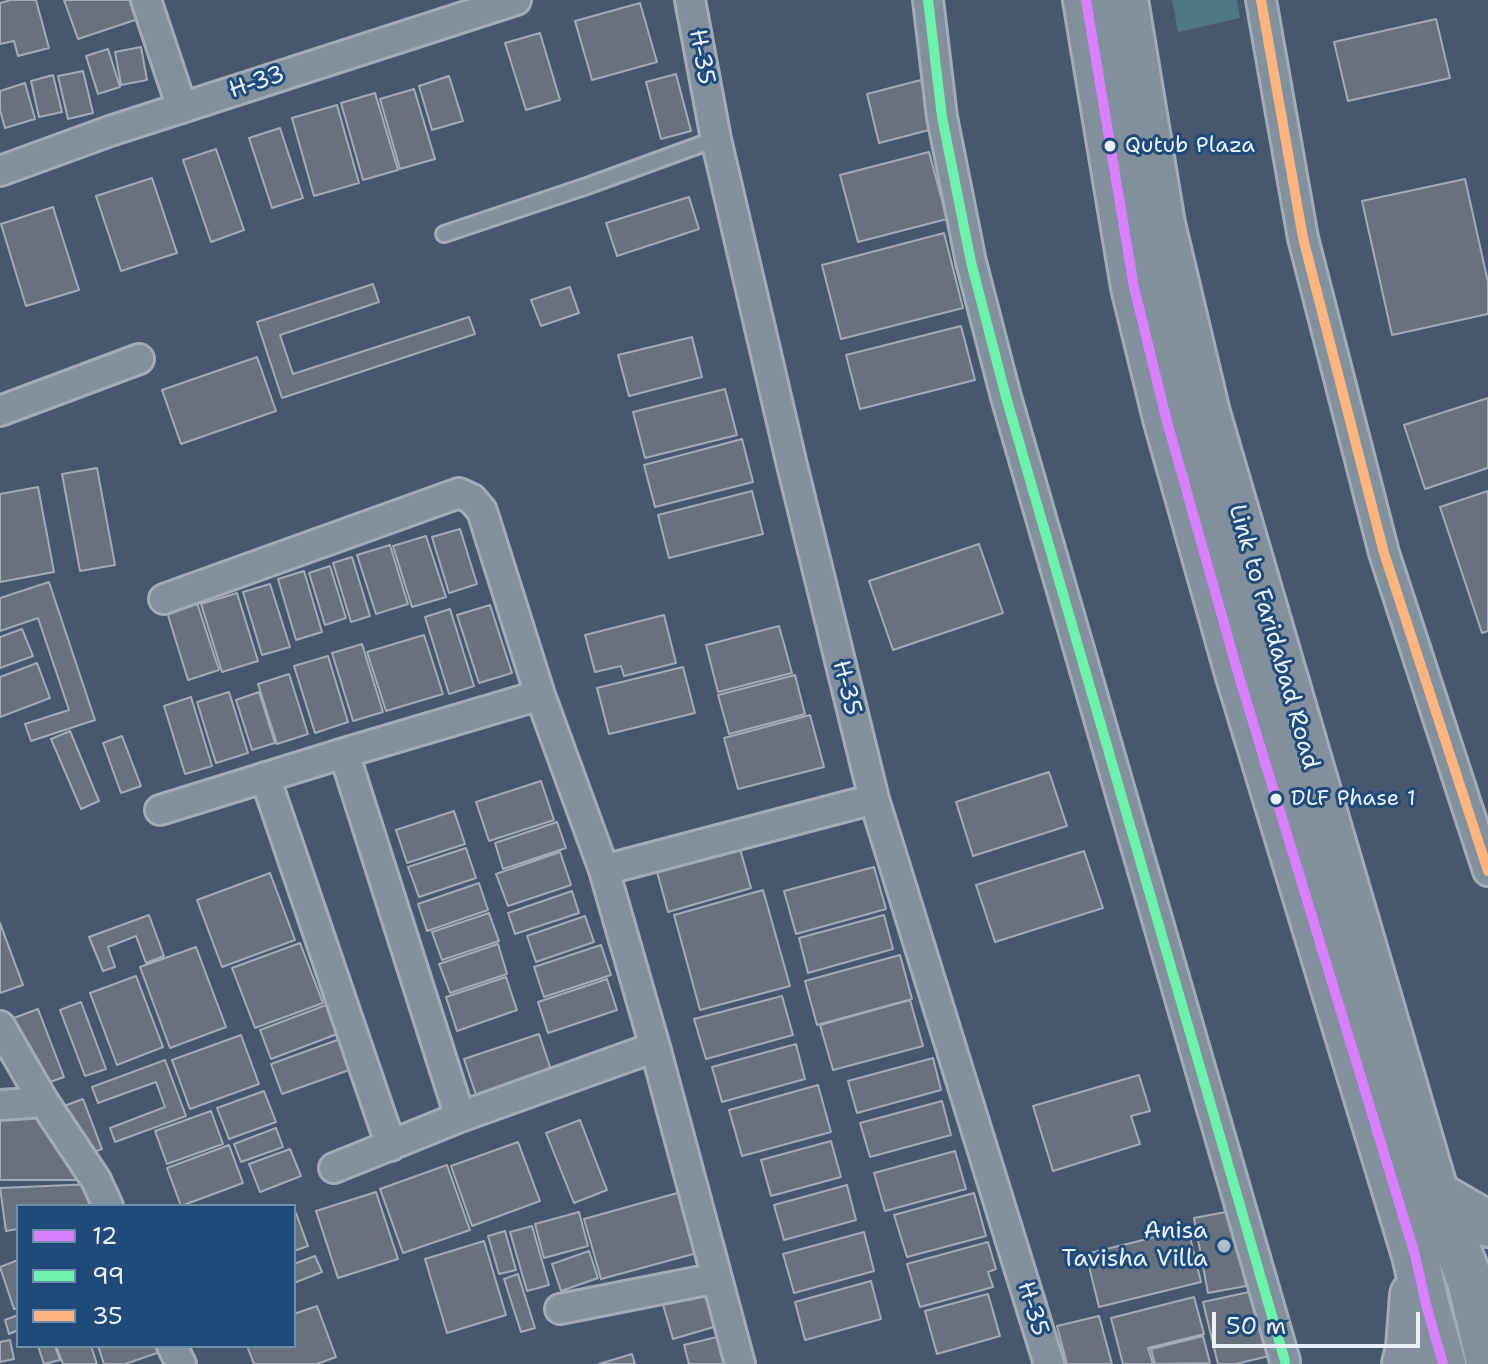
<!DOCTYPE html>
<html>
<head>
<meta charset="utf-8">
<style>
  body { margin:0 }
  #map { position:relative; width:1488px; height:1364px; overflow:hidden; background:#47586e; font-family:"Shantell Sans",sans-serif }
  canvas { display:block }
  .legend { position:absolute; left:16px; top:1204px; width:280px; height:144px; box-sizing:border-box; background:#1f4a7a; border:2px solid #6f8dac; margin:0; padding:10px 14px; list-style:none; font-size:24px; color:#e8f1f8 }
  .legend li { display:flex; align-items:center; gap:16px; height:40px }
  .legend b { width:40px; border:2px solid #6f8dac }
  .scale { position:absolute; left:1212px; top:1312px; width:208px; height:36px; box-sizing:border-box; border:4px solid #e8f1f8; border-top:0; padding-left:10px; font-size:24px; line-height:28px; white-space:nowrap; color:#e8f1f8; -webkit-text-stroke:6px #1f4a7a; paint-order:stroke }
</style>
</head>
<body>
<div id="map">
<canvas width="1488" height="1364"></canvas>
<ul class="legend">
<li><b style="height:10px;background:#d880ff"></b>12</li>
<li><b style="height:10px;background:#6df2ae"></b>99</li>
<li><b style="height:10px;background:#ffb580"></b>35</li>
</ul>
<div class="scale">50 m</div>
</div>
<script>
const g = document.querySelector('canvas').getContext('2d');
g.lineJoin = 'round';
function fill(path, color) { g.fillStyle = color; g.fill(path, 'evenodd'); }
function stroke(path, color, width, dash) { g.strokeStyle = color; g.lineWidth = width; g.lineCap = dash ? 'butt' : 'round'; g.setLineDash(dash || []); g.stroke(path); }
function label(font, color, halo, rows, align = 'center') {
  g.font = font + ' "Shantell Sans",sans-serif'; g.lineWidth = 6; g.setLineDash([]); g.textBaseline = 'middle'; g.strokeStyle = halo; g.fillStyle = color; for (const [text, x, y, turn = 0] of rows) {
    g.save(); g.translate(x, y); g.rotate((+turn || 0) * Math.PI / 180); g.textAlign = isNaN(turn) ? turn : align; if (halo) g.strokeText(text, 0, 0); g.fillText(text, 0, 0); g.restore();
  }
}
fill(new Path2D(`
  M1172 0H1237L1240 18 1178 32Z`), '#4d7884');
const building = new Path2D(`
  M11 0H36L49 48 18 56 14 41 0 44V3Z
  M64 0H131L138 19 78 39Z
  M640 3 657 62 592 80 575 21Z
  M1436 19 1450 78 1348 101 1334 42Z
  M540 33 560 100 526 110 505 43Z
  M141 47 147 80 121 85 115 52Z
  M108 49 120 87 98 94 86 56Z
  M83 71 93 113 68 119 58 76Z
  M676 74 691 131 661 139 646 82Z
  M53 75 62 112 39 117 31 81Z
  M449 76 463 121 432 130 419 86Z
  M921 80 933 129 879 143 867 94Z
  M25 83 35 119 5 128 0 110V91Z
  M414 89 435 159 400 169 380 99Z
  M375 93 398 170 363 180 341 103Z
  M337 105 359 183 314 196 292 118Z
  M280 128 303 198 272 208 249 138Z
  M216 149 244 230 211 242 183 160Z
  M929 152 947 219 858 242 840 175Z
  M152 178 177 253 121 271 96 196Z
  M1465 179 1488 282V314L1392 335 1362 201Z
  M689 197 699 229 617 256 606 223Z
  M53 207 79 290 26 306 1 224Z
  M944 233 963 308 841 339 822 265Z
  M373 284 379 302 280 335 293 374 469 317 475 334 282 398 257 322Z
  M570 287 579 313 541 326 531 300Z
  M961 326 975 380 860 409 846 355Z
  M692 337 702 377 629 396 618 355Z
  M257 357 276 411 181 444 162 390Z
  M725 389 737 435 645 458 633 412Z
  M1488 398V468L1425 489 1404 425Z
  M742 439 753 482 655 507 644 465Z
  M97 468 115 565 80 571 62 474Z
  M38 487 54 572 0 582V494Z
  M752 491 763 534 669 558 658 515Z
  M1488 491V631L1482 633 1440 507Z
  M460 529 477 584 449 593 432 537Z
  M426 536 446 597 412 607 393 546Z
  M979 544 1003 613 893 650 869 581Z
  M390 545 408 604 376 614 357 555Z
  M352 557 370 616 351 622 333 563Z
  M330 566 346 618 325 625 309 573Z
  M304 571 322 632 296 640 278 579Z
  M49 582 95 720 31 741 25 724 69 710 38 618 0 631V598Z
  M270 584 290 647 262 655 243 592Z
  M237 593 258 661 222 672 201 604Z
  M197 603 219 670 188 680 167 612Z
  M490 605 512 673 479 683 457 615Z
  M450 609 474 686 449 694 425 617Z
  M664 615 676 663 624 676 621 666 595 672 585 635Z
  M779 626 792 673 718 692 706 645Z
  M22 629 33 656 0 668V637Z
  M424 635 443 694 386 711 367 652Z
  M362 644 383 712 353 721 332 653Z
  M328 656 348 722 315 733 294 666Z
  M37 663 50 698 0 717V677Z
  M683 667 695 713 609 734 597 688Z
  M289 674 308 734 277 744 258 684Z
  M795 675 805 714 729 734 718 695Z
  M229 692 248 753 216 763 197 702Z
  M259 692 275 743 252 750 236 700Z
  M191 697 212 766 185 774 164 706Z
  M810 715 824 767 738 789 724 738Z
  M70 731 99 801 81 809 51 739Z
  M122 736 141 786 121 793 103 743Z
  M1049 772 1067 826 973 856 956 802Z
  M541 781 554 820 489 841 476 802Z
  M454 811 465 844 407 863 396 830Z
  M557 822 566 848 503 869 495 843Z
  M739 845 751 888 668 912 656 868Z
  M466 848 476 878 419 897 408 867Z
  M1084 851 1103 908 995 942 976 885Z
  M560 852 571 885 508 906 496 874Z
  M874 867 886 909 796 934 784 891Z
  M270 873 295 940 222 967 197 900Z
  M479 883 488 910 427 931 418 904Z
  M763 890 790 986 700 1010 674 915Z
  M572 891 579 913 515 934 508 913Z
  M489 913 499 941 442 960 432 932Z
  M149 915 164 956 146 963 136 936 108 947 115 967 103 971 89 937Z
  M884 915 893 949 808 973 799 938Z
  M585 916 594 942 536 962 527 936Z
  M0 923 23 985 0 993Z
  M300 943 323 1003 255 1028 232 968Z
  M498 944 507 974 450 993 439 964Z
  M601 945 611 975 544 997 534 967Z
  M196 947 226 1027 170 1048 140 967Z
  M900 955 912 999 817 1025 805 981Z
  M136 976 163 1047 117 1065 90 993Z
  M506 977 517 1010 457 1031 446 997Z
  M607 979 617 1010 548 1033 538 1002Z
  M782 996 793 1035 706 1059 694 1019Z
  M910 1000 923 1046 833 1070 820 1025Z
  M81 1002 106 1069 85 1076 60 1010Z
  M326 1005 337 1034 271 1059 260 1030Z
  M38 1009 64 1077 36 1087 11 1019Z
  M539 1034 552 1073 477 1098 464 1059Z
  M241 1035 259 1084 190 1109 172 1060Z
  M340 1039 352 1069 282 1094 271 1064Z
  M796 1044 805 1079 722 1102 712 1067Z
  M933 1058 941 1090 857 1113 848 1081Z
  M165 1060 186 1116 115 1142 110 1128 165 1107 156 1082 98 1103 92 1087Z
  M1139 1075 1150 1111 1131 1116 1140 1144 1053 1171 1033 1106Z
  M818 1085 831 1132 742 1156 729 1110Z
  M264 1091 276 1122 229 1139 217 1108Z
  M83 1099 102 1149 83 1156 64 1106Z
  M942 1101 951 1135 870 1157 860 1123Z
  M0 1111H43L80 1180H0Z
  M211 1111 223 1144 167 1164 155 1131Z
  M580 1120 607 1190 574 1203 546 1133Z
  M276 1128 283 1147 241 1162 234 1144Z
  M831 1141 841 1177 771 1196 761 1160Z
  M518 1142 540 1201 472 1226 451 1166Z
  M229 1145 243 1183 181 1206 167 1168Z
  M290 1149 301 1176 260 1192 249 1164Z
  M955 1151 966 1189 885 1211 874 1173Z
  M447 1165 470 1230 403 1253 380 1189Z
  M94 1184 95 1206H18V1229L6 1231 0 1188Z
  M847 1185 856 1220 784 1240 774 1205Z
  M376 1192 398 1259 338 1278 316 1211Z
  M681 1192 697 1253 601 1279 584 1219Z
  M974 1193 986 1236 907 1257 894 1215Z
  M1231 1211 1246 1286 1208 1293 1194 1218Z
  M579 1212 588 1246 544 1258 535 1224Z
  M296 1213 308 1246 294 1251V1214Z
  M532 1226 549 1285 527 1291 510 1232Z
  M1188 1229 1201 1282 1099 1307 1086 1254Z
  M505 1231 516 1270 499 1274 488 1236Z
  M864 1232 874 1271 794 1293 783 1254Z
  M484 1241 506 1315 447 1333 425 1259Z
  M988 1242 996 1269 988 1272 993 1287 920 1307 907 1264Z
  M589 1251 598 1278 561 1291 552 1264Z
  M315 1256 322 1272 294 1283V1264Z
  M18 1260V1308L14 1309 0 1267Z
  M518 1274 535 1328 521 1332 504 1279Z
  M712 1275 727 1323 673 1339 659 1291Z
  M871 1281 881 1319 805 1340 795 1302Z
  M1254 1291 1269 1356 1236 1364H1218L1203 1302Z
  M988 1294 1000 1336 937 1354 925 1311Z
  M1194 1297 1204 1334 1148 1348 1153 1364H1123L1111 1318Z
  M317 1306 336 1357 317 1364H254L247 1346H294V1314Z
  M18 1315V1330L9 1334 5 1320Z
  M1099 1316 1112 1364H1067L1057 1326Z
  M729 1334 736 1364H689L684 1345Z
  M1203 1336 1210 1363 1155 1364 1151 1349Z
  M10 1340 14 1359 0 1362V1342Z
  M38 1346H55L60 1360 44 1364Z
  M56 1346H91L97 1364H63Z
  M98 1346H158L160 1352 125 1364H104Z
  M632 1354 635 1364H599Z`);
fill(building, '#68727f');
stroke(building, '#a2acb7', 2);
const service = new Path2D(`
  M444 234 587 186 716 139`);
const minor = new Path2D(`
  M146 0 182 108
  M690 0 716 139 791 461 874 799 1049 1364
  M928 0 942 117 971 262 1006 397 1285 1361
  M1261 0 1303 238 1384 553 1488 871
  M0 171 110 131 516 0
  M0 411 139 359
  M164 599 459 493 472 499 482 511 540 695 604 870 655 1047 740 1364
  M344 753 460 1117
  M265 777 391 1146
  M160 810 344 753 540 695
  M604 870 874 799
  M0 1026 44 1102 96 1180 108 1206
  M0 1105 44 1102
  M334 1168 460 1117 655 1047
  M560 1309 717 1278
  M172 1346 181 1364`);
const primary = new Path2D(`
  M1086 0 1134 287 1166 418 1238 673 1415 1255 1427 1308 1443 1364
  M1125 0 1162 224 1207 413 1436 1194 1470 1281 1488 1357
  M1436 1194 1488 1224
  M1405 1364 1409 1348 1413 1295`);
stroke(service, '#a2acb7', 20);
stroke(minor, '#a2acb7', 34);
stroke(primary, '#a2acb7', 50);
stroke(service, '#828f9c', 14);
stroke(minor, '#828f9c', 28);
stroke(primary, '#828f9c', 44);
stroke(new Path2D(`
  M1086 0 1134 287 1166 418 1238 673 1415 1255 1427 1308 1443 1364`), '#d880ff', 10);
stroke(new Path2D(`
  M928 0 942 117 971 262 1006 397 1285 1361`), '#6df2ae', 10);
stroke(new Path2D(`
  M1261 0 1303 238 1384 553 1488 871`), '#ffb580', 10);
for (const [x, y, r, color] of [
  [1110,146,7,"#e8f1f8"],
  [1276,799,7,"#e8f1f8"],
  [1224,1246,8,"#b0bbc8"]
]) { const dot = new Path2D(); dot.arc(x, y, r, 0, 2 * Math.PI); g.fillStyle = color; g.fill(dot); stroke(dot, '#1f4a7a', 3); }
label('22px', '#e8f1f8', '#1f4a7a', [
  ["Qutub Plaza",1125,146],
  ["DLF Phase 1",1291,799]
], 'left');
label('24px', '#e8f1f8', '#1f4a7a', [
  ["H-35",701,57,80],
  ["H-33",257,83,-18],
  ["Link to Faridabad Road",1273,637,74],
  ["H-35",846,688,76],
  ["H-35",1032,1309,73]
]);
label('24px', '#e8f1f8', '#1f4a7a', [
  ["Anisa",1208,1232],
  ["Tavisha Villa",1208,1260]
], 'right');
</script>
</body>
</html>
